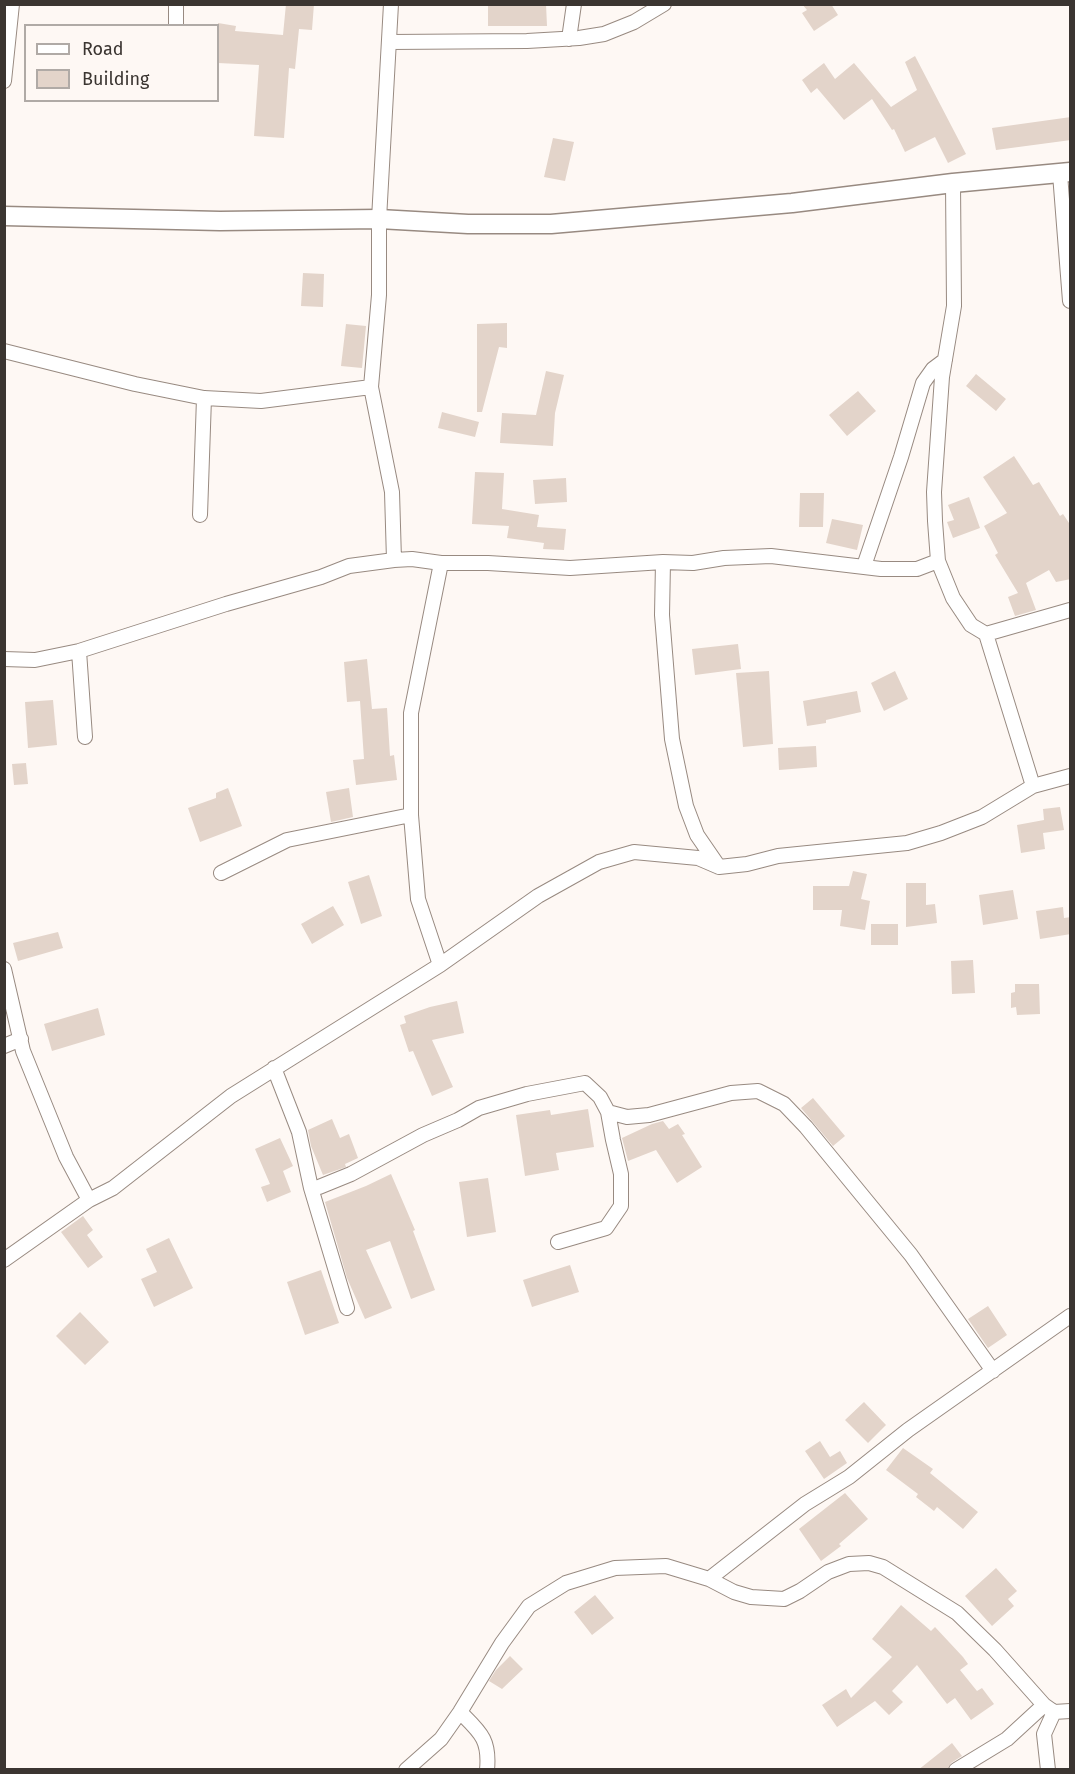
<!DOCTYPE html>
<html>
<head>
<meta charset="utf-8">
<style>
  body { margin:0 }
  #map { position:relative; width:1075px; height:1774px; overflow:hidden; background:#fef8f4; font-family:"Fira Sans",sans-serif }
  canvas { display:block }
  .frame { position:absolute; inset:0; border:6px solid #3b3531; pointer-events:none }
  .legend { position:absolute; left:24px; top:24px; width:195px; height:78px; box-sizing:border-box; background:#fef8f4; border:2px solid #b0aaa6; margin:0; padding:8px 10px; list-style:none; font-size:18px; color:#3b3531 }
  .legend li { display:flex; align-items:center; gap:12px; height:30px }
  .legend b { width:30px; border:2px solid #b0aaa6 }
</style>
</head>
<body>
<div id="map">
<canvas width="1075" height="1774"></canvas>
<div class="frame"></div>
<ul class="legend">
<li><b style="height:8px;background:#fff"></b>Road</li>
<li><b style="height:16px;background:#e3d4ca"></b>Building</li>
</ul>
</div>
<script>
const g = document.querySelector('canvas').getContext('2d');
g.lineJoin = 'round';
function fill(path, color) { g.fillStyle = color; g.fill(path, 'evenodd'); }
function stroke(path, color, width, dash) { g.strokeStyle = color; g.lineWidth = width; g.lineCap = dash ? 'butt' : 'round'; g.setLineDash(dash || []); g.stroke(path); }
fill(new Path2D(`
  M286 4H314L312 30 299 29 295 69 289 68 284 138 254 136 259 65 218 63V23L236 26 235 31 283 35Z
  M488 4H546L547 26H488Z
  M802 4H831L838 15 814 31 802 13 807 10Z
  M915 56 966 154 948 163 935 137 905 152 894 129 892 130 872 99 844 120 817 88 811 93 802 80 824 63 835 79 854 63 891 107 917 90 905 62Z
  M1071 117V140L996 150 992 128Z
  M553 138 574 142 565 181 544 177Z
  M303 273 324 274 323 307 301 306Z
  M507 323V348L499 347 482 412H477V324Z
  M346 324 366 326 362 368 341 366Z
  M546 371 564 375 555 413 553 446 500 443 502 413 536 415Z
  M976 374 1006 399 996 411 966 386Z
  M858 391 876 411 847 436 829 415Z
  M442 412 479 422 475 437 438 428Z
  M1014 456 1033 485 1039 482 1060 516 1063 514 1071 526V579L1056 582 1049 570 1026 583 1036 610 1015 616 1008 597 1018 593 995 555 998 553 984 526 1007 513 983 477Z
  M475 472 504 473 502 509 539 515 537 527 566 529 564 550 543 549 544 543 507 538 509 526 472 524Z
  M566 478 567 502 535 504 533 480Z
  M800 493H824L823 527H799Z
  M969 497 980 528 953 538 947 522 954 520 948 505Z
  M832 519 863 525 857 550 826 543Z
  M738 644 741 669 695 675 692 649Z
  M367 659 372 709 387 708 390 756 394 755 397 780 356 785 353 760 364 759 360 701 347 702 344 662Z
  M769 671 773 744 743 747 736 673Z
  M895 671 908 699 884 711 871 683Z
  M857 691 861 712 826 720V723L807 726 803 701Z
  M53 700 57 745 28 748 25 702Z
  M816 746 817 767 779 770 778 748Z
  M26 763 28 784 14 785 12 764Z
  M228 788 242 826 200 842 188 808 216 798V793Z
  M349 788 353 817 331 822 326 792Z
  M1060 807 1064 830 1043 833 1045 849 1021 853 1017 825 1044 820 1043 809Z
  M853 871 867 874 861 899 870 901 865 930 840 926 842 910H813V886H849Z
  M369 875 382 916 361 924 348 882Z
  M906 883H926V905L935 904 937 923 906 927Z
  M1013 890 1018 919 983 925 979 895Z
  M333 906 344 925 312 944 301 924Z
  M1063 907 1064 918 1071 917V934L1040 939 1036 911Z
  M871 924H898V945H871Z
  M58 932 63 948 18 961 13 943Z
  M973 960 975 993 952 994 951 961Z
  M1015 984H1039L1040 1014 1017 1015 1016 1007 1011 1008V993L1015 992Z
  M457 1001 464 1033 432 1040 453 1087 432 1096 413 1051 409 1052 400 1025 406 1023 404 1016 430 1007Z
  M98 1008 105 1035 52 1051 44 1024Z
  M813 1098 845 1136 833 1146 801 1108Z
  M588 1109 594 1147 556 1153 559 1170 525 1176 516 1115 550 1110 551 1115Z
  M332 1119 340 1138 349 1134 358 1158 345 1164 346 1167 323 1175 311 1146 308 1130Z
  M663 1121 669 1129 678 1124 685 1134 682 1135 702 1167 677 1183 656 1150 628 1161 622 1138 652 1124Z
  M280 1138 293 1166 283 1171 291 1192 267 1202 261 1187 270 1184 255 1149Z
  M391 1174 415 1230 413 1231 435 1290 411 1299 390 1241 366 1250 392 1308 365 1319 347 1278 325 1202 366 1186Z
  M488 1178 496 1232 467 1237 459 1182Z
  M83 1216 93 1230 87 1235 103 1257 88 1268 61 1232Z
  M169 1238 193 1288 154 1307 141 1279 157 1272 146 1249Z
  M570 1265 579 1292 532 1307 523 1280Z
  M321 1270 339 1323 305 1335 287 1282Z
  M988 1306 1007 1335 988 1348 968 1319Z
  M80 1312 109 1342 85 1365 56 1336Z
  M864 1402 886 1425 868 1443 845 1420Z
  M820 1441 830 1457 840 1451 847 1463 824 1479 805 1451Z
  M903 1448 933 1469 930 1473 978 1512 963 1529 937 1507 934 1511 916 1497 918 1494 886 1470Z
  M845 1493 868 1519 839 1544 841 1546 821 1561 799 1529Z
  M996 1568 1017 1591 1008 1599 1014 1606 992 1626 965 1596Z
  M595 1595 614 1618 592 1635 574 1612Z
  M901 1605 931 1631 935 1627 963 1657 968 1664 960 1670 977 1691 982 1688 994 1704 971 1720 955 1698 947 1704 917 1665 892 1691 903 1702 889 1715 875 1701 837 1727 822 1705 846 1689 851 1698 892 1657 872 1639Z
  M510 1656 523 1669 502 1689 489 1681 496 1670Z
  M952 1743 962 1756 951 1763 947 1770H918Z`), '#e3d4ca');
const street = new Path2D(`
  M176 4V26
  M569 39 574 4
  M390 42 527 41 579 38 604 34 634 22 664 4
  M4 81 12 4
  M1060 174 1070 301
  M953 183 954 306 942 377 934 492 935 521 938 561 953 598 971 625 986 634 1033 786
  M4 351 135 384 204 398 261 401 371 387 379 295V219L391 4
  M371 387 392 492 394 560
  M200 515 204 398
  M663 562 662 615 672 739 686 806 697 835 719 867
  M864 566 901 457 923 383 933 369 945 360
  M986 634 1070 610
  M79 651 85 737
  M4 659 35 660 79 651 226 604 321 577 349 566 394 560 412 559 441 563H488L570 568 663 562 693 563 724 558 771 556 881 569H917L938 561
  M221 873 287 840 411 815
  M440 965 418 899 411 815V713L441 563
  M4 969 23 1051 66 1157 89 1200
  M4 1046 21 1039
  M274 1068 299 1132 311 1188 347 1308
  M311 1188 319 1187 351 1174 423 1135 458 1120 479 1108 527 1094 585 1083 600 1097 608 1112 627 1117 649 1115 731 1093 758 1091 784 1104 806 1127 911 1255 993 1371
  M558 1242 606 1228 621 1206V1174L613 1140 608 1112
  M4 1260 89 1200 113 1188 231 1096 440 965 538 896 599 862 634 852 698 858 719 867 747 864 778 856 907 843 941 833 982 817 1033 786 1070 776
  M709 1579 805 1504 849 1477 908 1430 1070 1316
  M460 1712C480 1732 490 1739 487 1770
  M406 1770 441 1739 460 1712 502 1643 529 1606 566 1583 615 1568 666 1566 709 1579 734 1592 751 1597 784 1599 800 1591 828 1572 849 1564 869 1563 883 1567 957 1613 995 1650 1044 1705 1054 1712 1070 1711
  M956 1770 1007 1739 1044 1705
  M1048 1770 1044 1734 1054 1712`);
const secondary = new Path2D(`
  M4 216 220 221 379 219 468 224H551L792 203 953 183 1070 172`);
stroke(street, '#988a81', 16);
stroke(secondary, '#988a81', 21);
stroke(street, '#fff', 14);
stroke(secondary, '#fff', 18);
</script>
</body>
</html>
